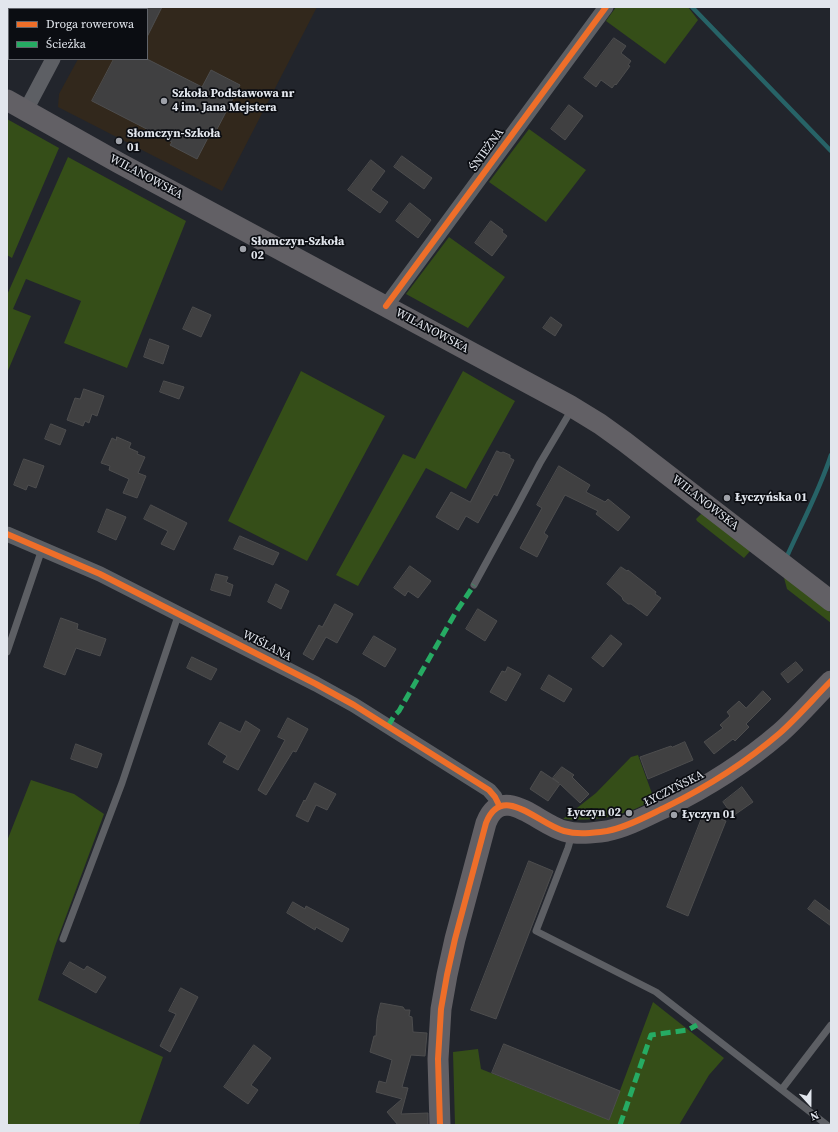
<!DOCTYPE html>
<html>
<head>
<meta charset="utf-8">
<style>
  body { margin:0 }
  #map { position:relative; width:838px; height:1132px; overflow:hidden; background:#22252c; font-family:"Source Serif 4",serif }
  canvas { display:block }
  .frame { position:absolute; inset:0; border:8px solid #e2e6ed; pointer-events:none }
  .legend { position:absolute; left:8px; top:8px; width:140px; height:52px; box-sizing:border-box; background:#0b0d12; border:1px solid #61646a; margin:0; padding:5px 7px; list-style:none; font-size:12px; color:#e2e6ed }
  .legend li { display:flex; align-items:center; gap:8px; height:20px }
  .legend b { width:20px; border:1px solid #61646a }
  .north { position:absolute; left:790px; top:1084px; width:40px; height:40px; -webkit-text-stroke:3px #0b0d12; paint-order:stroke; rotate:159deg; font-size:11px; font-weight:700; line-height:16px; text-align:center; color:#e2e6ed }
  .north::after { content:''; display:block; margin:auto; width:14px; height:18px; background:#e2e6ed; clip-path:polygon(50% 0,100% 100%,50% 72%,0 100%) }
</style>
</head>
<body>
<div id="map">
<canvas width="838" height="1132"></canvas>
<div class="frame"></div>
<ul class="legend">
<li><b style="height:5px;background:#ee6e29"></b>Droga rowerowa</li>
<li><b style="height:5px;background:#26ab63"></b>Ścieżka</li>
</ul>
<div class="north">N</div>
</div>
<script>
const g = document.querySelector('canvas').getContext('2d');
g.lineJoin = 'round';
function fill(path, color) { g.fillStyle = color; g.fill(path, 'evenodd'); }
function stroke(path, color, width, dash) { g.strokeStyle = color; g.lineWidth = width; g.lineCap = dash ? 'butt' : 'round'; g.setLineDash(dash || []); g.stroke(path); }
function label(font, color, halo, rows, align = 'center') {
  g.font = font + ' "Source Serif 4",serif'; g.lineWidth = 3.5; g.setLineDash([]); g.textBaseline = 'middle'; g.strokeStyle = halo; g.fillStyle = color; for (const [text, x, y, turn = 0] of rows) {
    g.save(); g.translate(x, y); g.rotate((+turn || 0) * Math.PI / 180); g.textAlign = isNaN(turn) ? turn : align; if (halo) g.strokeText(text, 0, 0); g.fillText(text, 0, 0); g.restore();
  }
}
fill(new Path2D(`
  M106 7H317L222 191 58 107 59 94 78 59H147V9H105Z`), '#32281c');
fill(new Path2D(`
  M616 7H688L698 20 665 64 606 21Z
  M7 119 59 148 12 258 7 255Z
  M529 129 586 170 546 222 489 182Z
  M68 157 186 221 127 368 64 343 81 301 26 279 13 309 31 316 7 373V295Z
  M449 237 505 277 468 328 406 294Z
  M301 371 385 416 307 561 228 521Z
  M463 371 515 401 466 489 426 468 358 586 336 575 403 454 415 459Z
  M703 512 751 550 744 558 697 521 696 519Z
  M783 574 831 613V623L787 589Z
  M638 755 654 799C628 816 593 822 563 819L596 793 631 757Z
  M31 780 74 794 104 814 55 946 38 1000 163 1057 139 1125H7V841Z
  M653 1002 724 1058 709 1075 679 1125H455L453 1052 478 1049 481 1069 609 1120Z`), '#354e18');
stroke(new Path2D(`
  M692 7 831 151
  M788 554C803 521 820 489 831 455`), '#276367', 4.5);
const building = new Path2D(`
  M147 7H162L147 37Z
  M614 38 626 46 621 53 631 61 628 65 630 66 616 85 615 84 612 88 601 80 596 87 584 78Z
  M114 59H147L202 87 211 70 240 85 214 135 210 134 197 159 170 145 172 142 92 101Z
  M569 105 583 116 565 140 551 129Z
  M402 156 432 178 424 189 394 167Z
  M371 160 385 171 371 190 388 202 380 213 348 190Z
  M410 203 431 220 418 238 396 221Z
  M491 221 503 230 502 232 507 236 492 256 475 243Z
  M193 307 211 315 201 337 183 329Z
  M551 317 562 325 555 336 543 328Z
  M150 339 169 346 163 364 144 357Z
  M164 381 184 387 179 399 160 392Z
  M84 389 104 396 97 416 92 414 89 423 85 421 83 426 67 420 75 398 80 399Z
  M51 424 66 430 60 445 45 439Z
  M117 437 131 443 129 448 138 452 137 454 145 457 138 473 146 476 137 498 123 493 129 479 109 470 110 466 101 463 112 438 116 440Z
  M497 451 501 453 503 452 510 455V458L514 460 497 496 494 494 478 523 466 516 458 530 436 517 451 492 470 502Z
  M24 459 44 466 36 488 28 485 26 490 14 485Z
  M559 466 590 485 586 492 605 502 608 499 630 517 618 531 596 514 598 511 565 495 544 533 548 536 537 557 520 548 542 508 537 505Z
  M151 505 187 523 174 550 161 544 168 531 144 519Z
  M107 509 126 517 116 540 98 532Z
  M240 536 279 553 273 565 234 549Z
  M410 566 431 581 418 598 408 591 405 596 394 588Z
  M621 567 627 571 628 570 656 592 655 594 661 598 647 616 631 604H628L623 600 622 597 607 584Z
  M216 574 228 577 226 582 233 585 230 596 211 590Z
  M276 584 289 591 281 609 268 602Z
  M335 604 353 614 337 643 326 637 313 660 303 654 319 625 322 627Z
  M478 609 497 621 485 641 466 629Z
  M61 618 78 624 77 629 106 639 100 656 76 648 65 675 44 667Z
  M611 635 622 644 603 667 592 658Z
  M374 636 396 649 385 667 363 654Z
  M192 657 217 669 211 680 187 668Z
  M796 662 803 670 788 683 781 674Z
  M508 667 521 674 506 701 490 692 502 671 505 672Z
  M549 675 572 689 564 702 541 689Z
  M763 691 771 699 746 724 749 727 735 741 733 739 714 754 704 742 723 728 720 725 730 716 727 712 739 701 746 708Z
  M288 718 308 729 296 752 293 751 266 795 258 790 285 740 278 737Z
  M246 721 260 730 238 770 223 762 227 756 208 744 220 722 240 732Z
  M685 742 693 760 648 779 640 757 671 746 672 747Z
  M76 744 102 754 97 768 71 759Z
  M562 767 574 775 572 777 589 794 580 803 560 784 548 801 530 789 541 771 559 783 553 778Z
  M315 783 336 794 327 810 316 805 308 822 296 816 304 800 305 801Z
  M742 787 753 802 733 816 723 802Z
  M704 813 726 821 688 916 667 907Z
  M529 861 553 871 496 1019 471 1010Z
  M815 900 831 912V926L808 909Z
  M293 902 305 909 306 906 349 929 342 942 316 927 315 930 287 913Z
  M70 962 84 970 87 966 106 977 96 993 63 974Z
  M181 988 198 997 170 1052 160 1046 176 1014 169 1011Z
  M381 1003 403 1007 405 1010H410L409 1016 412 1017 413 1032 427 1033 425 1056 411 1055 402 1087 408 1088 401 1114 428 1113V1125H398L387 1112 402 1099 376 1092 379 1081 386 1083 392 1060 370 1052 374 1036H376L377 1019Z
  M504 1044 620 1091 609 1120 492 1073Z
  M254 1045 271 1058 251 1085 258 1090 248 1104 224 1087Z`);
fill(building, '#404041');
stroke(building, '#4d4d4e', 1);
stroke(new Path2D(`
  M474 585 516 508 540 463 572 409
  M7 652 42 549
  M572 834 568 848 536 931 656 992 827 1125
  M63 939 122 783 179 613
  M782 1089 831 1025`), '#5d5f64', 7);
stroke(new Path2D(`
  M78 9 79 7
  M26 110 53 59
  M386 306 606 7
  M7 534 100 574 316 684 354 705 489 790 495 797 499 805`), '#5d5f64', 15);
stroke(new Path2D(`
  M7 100 119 163 569 405 600 424 625 442 831 601
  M440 1125 438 1059 441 1009 447 975 455 939 486 823C502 782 538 824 564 831 578 835 593 833 607 831 627 827 647 816 666 807 707 787 745 763 780 733 798 717 814 698 831 681`), '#626065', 21);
stroke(new Path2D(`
  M388 726 394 716 399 711 456 612 474 585
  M620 1125 651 1035 688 1030 697 1025`), '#26ab63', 5, [10, 5]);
stroke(new Path2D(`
  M386 306 606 7
  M7 534 100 574 316 684 354 705 489 790 495 797 499 805
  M440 1125 438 1059 441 1009 447 975 455 939 486 823C502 782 538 824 564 831 578 835 593 833 607 831 627 827 647 816 666 807 707 787 745 763 780 733 798 717 814 698 831 681`), '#ee6e29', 6);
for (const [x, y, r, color] of [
  [164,101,4,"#9fa2a9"],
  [119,141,4,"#9fa2a9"],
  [243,249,4,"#9fa2a9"],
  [727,498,4,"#9fa2a9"],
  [629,813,4,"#9fa2a9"],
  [674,815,4,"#9fa2a9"]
]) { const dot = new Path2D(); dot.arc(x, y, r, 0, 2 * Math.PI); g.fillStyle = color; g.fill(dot); stroke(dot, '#0b0d12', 1.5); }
label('bold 12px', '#e2e6ed', '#0b0d12', [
  ["Szkoła Podstawowa nr",172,94],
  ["4 im. Jana Mejstera",172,108],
  ["Słomczyn-Szkoła",127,134],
  ["01",127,148],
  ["Słomczyn-Szkoła",251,242],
  ["02",251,256],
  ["Łyczyńska 01",735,498],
  ["Łyczyn 02",621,813,"right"],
  ["Łyczyn 01",682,815]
], 'left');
label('12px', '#e2e6ed', '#0b0d12', [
  ["ŚNIEŻNA",487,150,-54],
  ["WILANOWSKA",146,177,28],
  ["WILANOWSKA",432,331,28],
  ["WILANOWSKA",705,503,38],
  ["WIŚLANA",267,646,27],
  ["ŁYCZYŃSKA",674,789,-27]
]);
</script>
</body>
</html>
